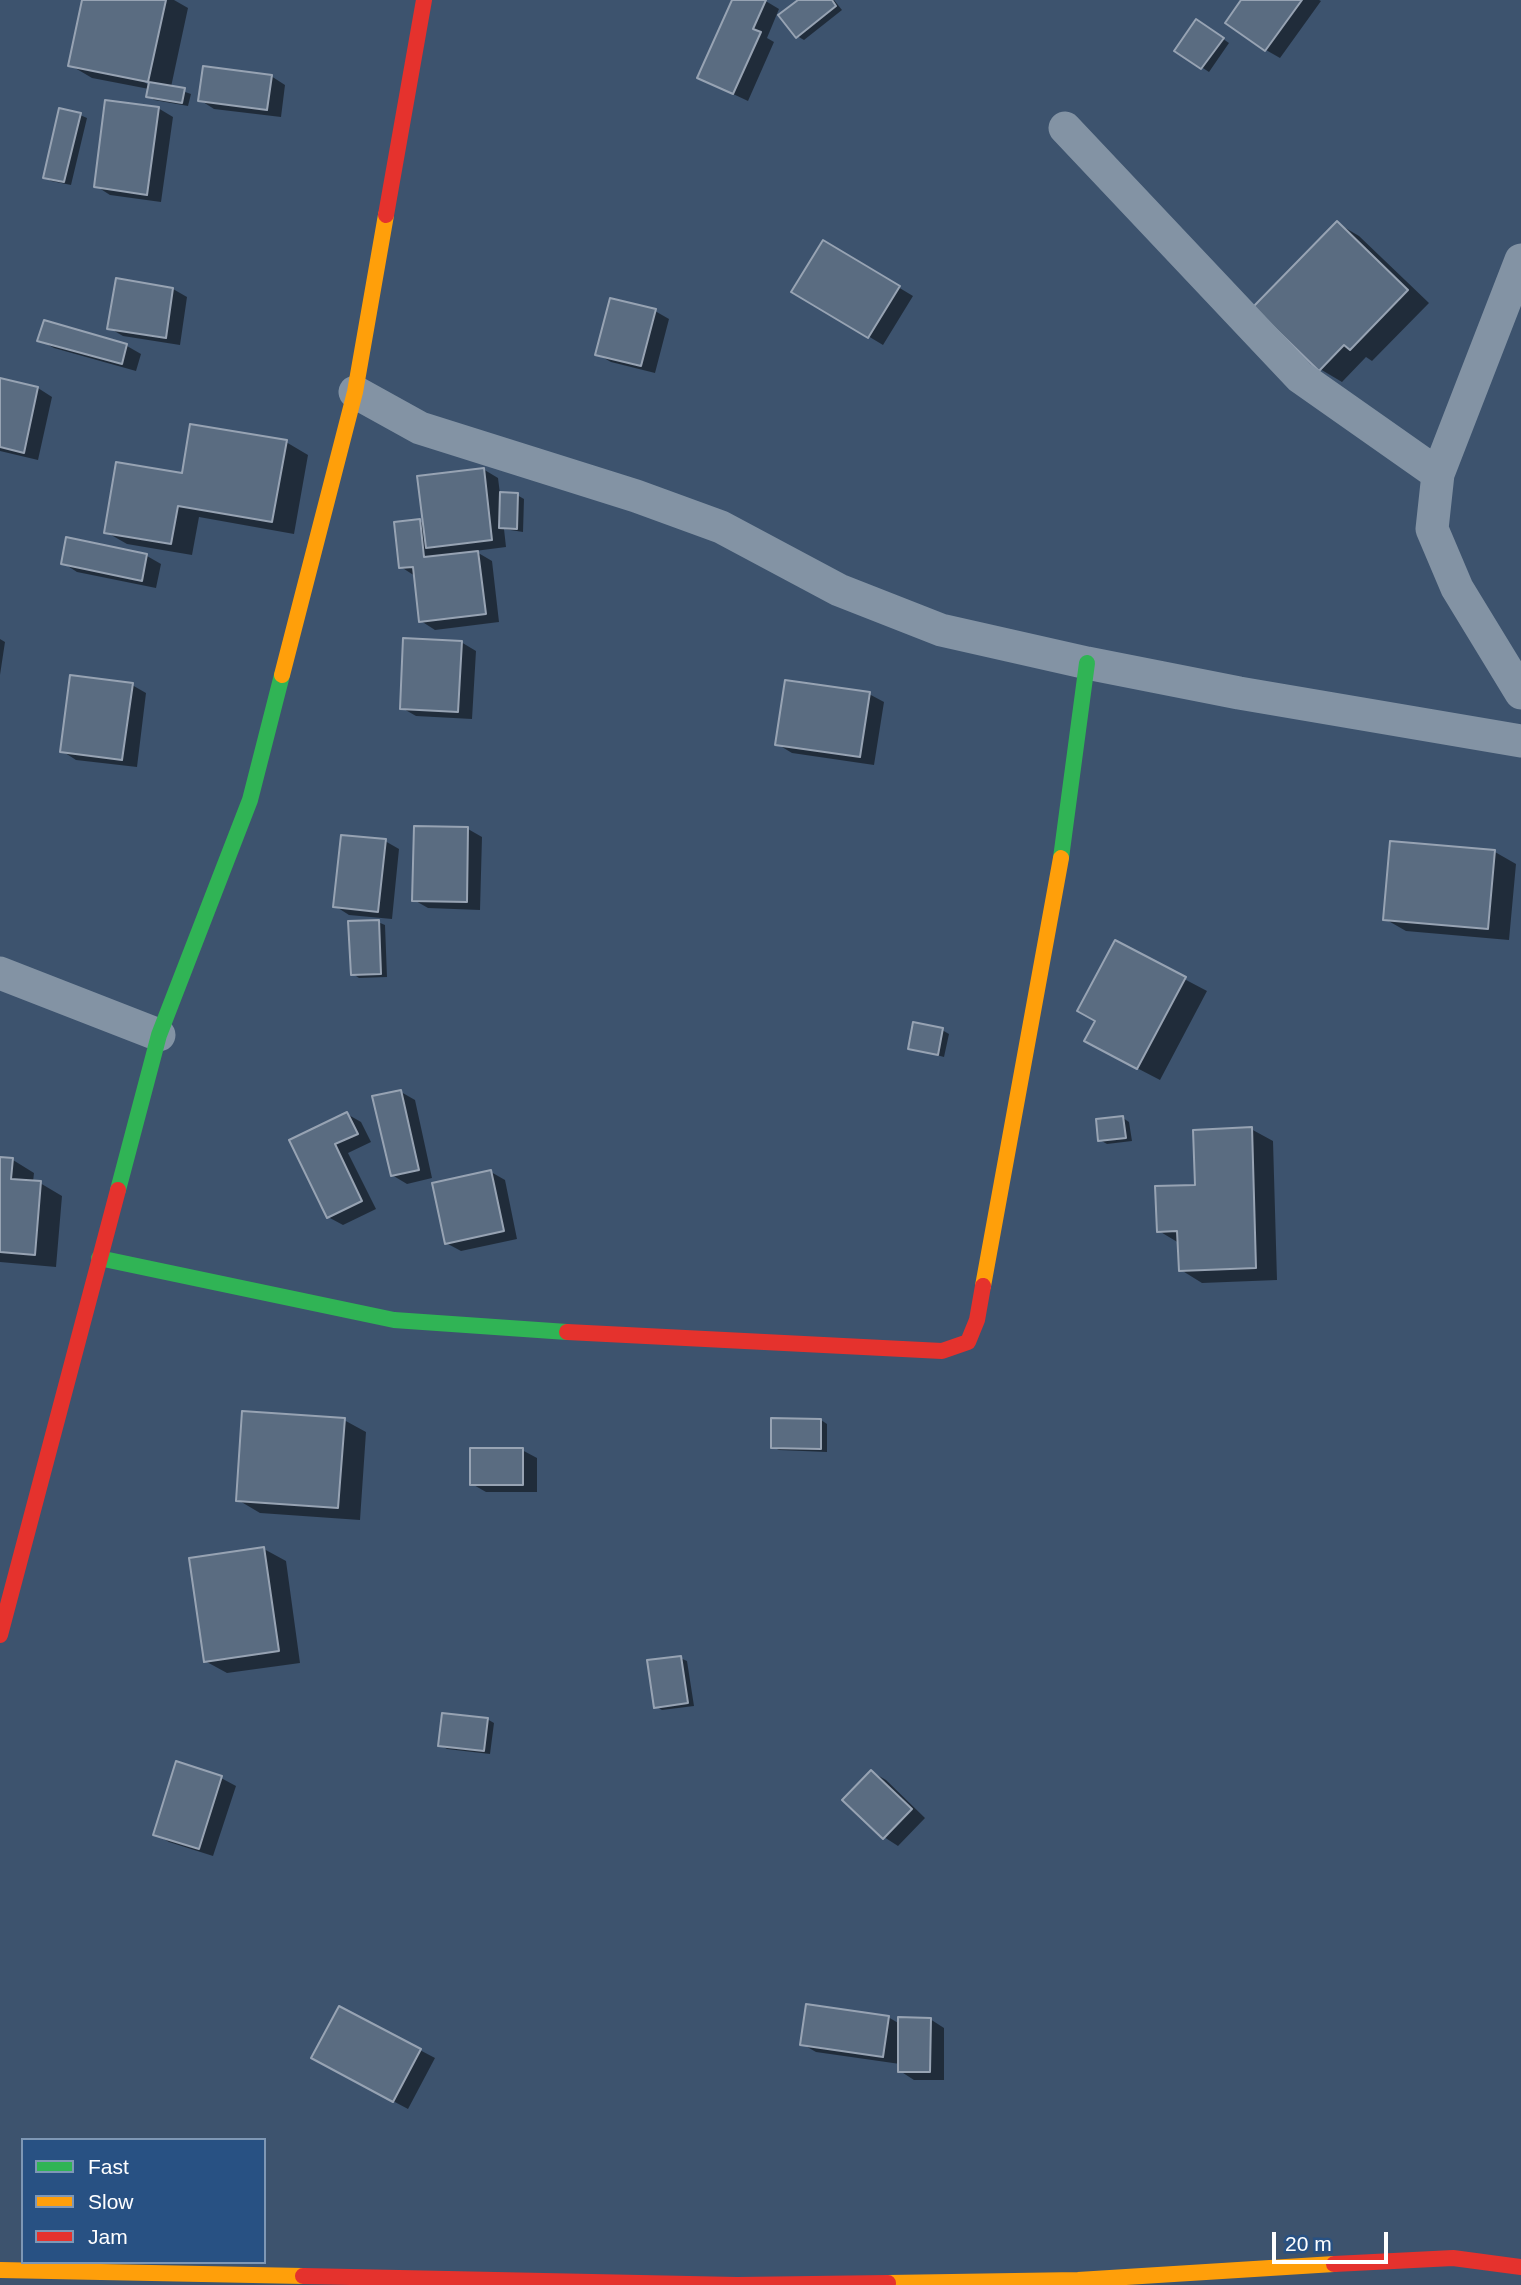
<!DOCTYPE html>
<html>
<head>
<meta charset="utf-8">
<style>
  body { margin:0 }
  #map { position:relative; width:1521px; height:2285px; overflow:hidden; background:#3d536e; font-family:Helvetica,sans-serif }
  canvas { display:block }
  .legend { position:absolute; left:21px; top:2138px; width:245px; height:126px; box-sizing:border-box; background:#285183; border:2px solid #7e97b5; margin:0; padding:9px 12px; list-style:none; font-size:21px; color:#fff }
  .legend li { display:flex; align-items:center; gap:14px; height:35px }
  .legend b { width:35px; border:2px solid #7e97b5 }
  .scale { position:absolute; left:1272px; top:2232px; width:116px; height:32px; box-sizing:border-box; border:4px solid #fff; border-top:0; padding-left:9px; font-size:21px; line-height:24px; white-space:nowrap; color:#fff; -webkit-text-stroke:5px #285183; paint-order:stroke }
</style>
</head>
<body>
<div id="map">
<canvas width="1521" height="2285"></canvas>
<ul class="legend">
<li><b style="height:9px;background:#30b455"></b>Fast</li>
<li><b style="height:9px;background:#ff9f0a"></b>Slow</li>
<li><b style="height:9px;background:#e5322d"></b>Jam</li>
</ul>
<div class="scale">20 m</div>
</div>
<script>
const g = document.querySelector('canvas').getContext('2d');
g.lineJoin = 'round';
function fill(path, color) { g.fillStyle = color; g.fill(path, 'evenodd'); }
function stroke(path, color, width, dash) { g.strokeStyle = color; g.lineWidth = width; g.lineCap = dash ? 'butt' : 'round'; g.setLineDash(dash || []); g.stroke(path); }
fill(new Path2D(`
  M84 0H174L188 8 171 87 191 94 188 106 154 100 148 96 149 89 92 78 70 65ZM141 76 150 81V86L140 79Z
  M734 0H764L779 9 767 38 774 42 748 101 714 85Z
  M800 0H834L842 10 804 40 797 36Z
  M1244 0H1319L1321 1 1280 58 1266 50Z
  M1203 25 1229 43 1209 72 1177 51Z
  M271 76 285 85 281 117 214 109 200 100Z
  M158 108 173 117 161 202 110 195 96 186Z
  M80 115 87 118 71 185 51 181 45 177Z
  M1337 223 1359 236 1429 303 1372 361 1366 357 1342 382 1320 369Z
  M823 242 913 296 883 345 793 291Z
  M173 289 187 297 180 345 123 336 109 328Z
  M655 311 669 319 655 373 611 362 597 354Z
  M39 340 127 346 141 354 136 371 54 348Z
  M0 380 38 388 52 397 38 460 0 451Z
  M286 442 308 455 294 534 199 517 192 555 127 544 106 532 183 475Z
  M483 469 498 478 500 494 517 495 524 499 523 532 504 529 506 547 475 551 492 561 499 622 435 630 421 621 415 576 401 567 419 521 425 524Z
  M68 539 147 556 161 564 156 588 77 572 63 563Z
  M0 639 5 642 0 675Z
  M461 642 476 651 472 719 416 716 402 708Z
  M132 685 146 693 137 767 76 760 62 751Z
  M869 694 884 702 874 765 792 753 777 744Z
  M468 829 482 837 480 910 428 908 414 900Z
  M385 841 399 849 392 919 349 915 335 906Z
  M1495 852 1516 864 1509 940 1406 931 1385 919Z
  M378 922 385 925 387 977 359 978 353 974Z
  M1116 943 1207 991 1160 1080 1108 1053 1098 1021Z
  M942 1030 949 1034 944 1057 910 1048Z
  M401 1092 415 1100 432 1178 407 1184 392 1175Z
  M347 1114 361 1122 371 1142 348 1153 376 1209 343 1225 328 1217 291 1140Z
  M1123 1118 1129 1122 1132 1141 1107 1144 1100 1140Z
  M1251 1129 1273 1141 1277 1280 1202 1283 1181 1270 1179 1243 1159 1231Z
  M0 1159 13 1160 34 1173 33 1182 40 1183 62 1196 56 1267 0 1262Z
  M491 1172 505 1180 517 1239 461 1251 446 1243Z
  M344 1420 366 1432 360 1520 260 1513 238 1500Z
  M821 1420 827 1424V1452L779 1450 772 1447Z
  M522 1450 537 1458V1492H486L472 1484Z
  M264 1549 286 1561 300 1663 227 1673 205 1661Z
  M680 1658 687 1661 694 1706 662 1710 655 1706Z
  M487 1719 494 1723 490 1754 447 1749 440 1745Z
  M872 1772 886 1780 925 1818 898 1846 884 1837Z
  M221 1778 236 1786 213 1856 169 1842 155 1834Z
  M340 2008 435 2058 408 2109 327 2066Z
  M888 2017 900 2024 930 2019 944 2028V2080H914L900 2071V2064L816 2052 802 2044Z`), '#0007');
const building = new Path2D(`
  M82 0H166L148 82 68 66Z
  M732 0H766L753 29 761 32 733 94 697 78Z
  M798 0H832L836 6 796 38 778 15Z
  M1241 0H1302L1265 51 1225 23Z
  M1196 19 1224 38 1201 69 1174 51Z
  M203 66 272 75 267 110 198 101Z
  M149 82 185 88 182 103 146 97Z
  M105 100 159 107 147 195 94 187Z
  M59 108 81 113 64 182 43 178Z
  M1337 221 1408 290 1350 350 1344 345 1319 371 1253 307Z
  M823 240 900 286 868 338 791 292Z
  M116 278 173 288 166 338 107 329Z
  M610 298 656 309 641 366 595 355Z
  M44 320 127 344 122 364 37 341Z
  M0 378 38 387 24 453 0 447Z
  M190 424 287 440 272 522 178 506 171 544 104 533 116 462 182 473Z
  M484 468 492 540 426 548 417 476Z
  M500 492 518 493 517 529 499 528Z
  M420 519 424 557 478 551 486 614 419 622 413 567 399 568 394 522Z
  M66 537 147 554 142 581 61 564Z
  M403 638 462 641 458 712 400 709Z
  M70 675 133 683 122 760 60 752Z
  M785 680 870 692 860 757 775 745Z
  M414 826 468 827 467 902 412 901Z
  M341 835 386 839 378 912 333 907Z
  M1390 841 1495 850 1488 929 1383 920Z
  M379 920 381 974 351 975 348 921Z
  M1115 940 1186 977 1137 1069 1084 1041 1095 1021 1077 1011Z
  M913 1022 943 1028 938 1055 908 1049Z
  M401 1090 419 1170 391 1176 372 1096Z
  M347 1112 358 1134 335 1144 362 1201 327 1218 289 1140Z
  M1123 1116 1126 1138 1098 1141 1096 1119Z
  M1252 1127 1256 1268 1179 1271 1177 1231 1157 1232 1155 1186 1195 1185 1193 1130Z
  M0 1157 13 1158 11 1179 41 1181 35 1255 0 1252Z
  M491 1170 504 1231 445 1244 432 1183Z
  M242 1411 345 1418 338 1508 236 1501Z
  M771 1418 821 1419V1449L771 1448Z
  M470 1448H523V1485H470Z
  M264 1547 279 1651 204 1662 189 1558Z
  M681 1656 688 1703 654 1708 647 1660Z
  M442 1713 488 1718 484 1751 438 1746Z
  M176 1761 222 1776 199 1849 153 1835Z
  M871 1770 912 1809 883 1839 842 1800Z
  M806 2004 889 2016 883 2057 800 2045Z
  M339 2006 421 2049 393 2102 311 2058Z
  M898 2017 931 2018 930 2072H898Z`);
fill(building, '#5a6c81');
stroke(building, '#97a3b3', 2);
stroke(new Path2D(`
  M1065 128 1300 377 1438 474
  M1521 260 1438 474 1432 529 1457 588 1521 693
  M355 392 420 428 636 496 721 527 839 590 941 630 1087 663 1239 693 1521 741
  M0 973 159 1035`), '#8393a4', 33);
stroke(new Path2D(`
  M1061 858 1087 663
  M118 1190 159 1035 250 800 282 675
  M99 1258 394 1320 567 1332`), '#30b455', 16);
stroke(new Path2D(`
  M282 675 355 392 386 215
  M983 1286 1061 858
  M0 2270 303 2276
  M888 2283 1078 2280 1334 2264`), '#ff9f0a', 16);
stroke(new Path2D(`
  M386 215 424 0
  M567 1332 942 1351 968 1342 977 1320 983 1286
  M0 1635 118 1190
  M1334 2264 1453 2258 1521 2267
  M303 2276 737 2285 888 2283`), '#e5322d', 16);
</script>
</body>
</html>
